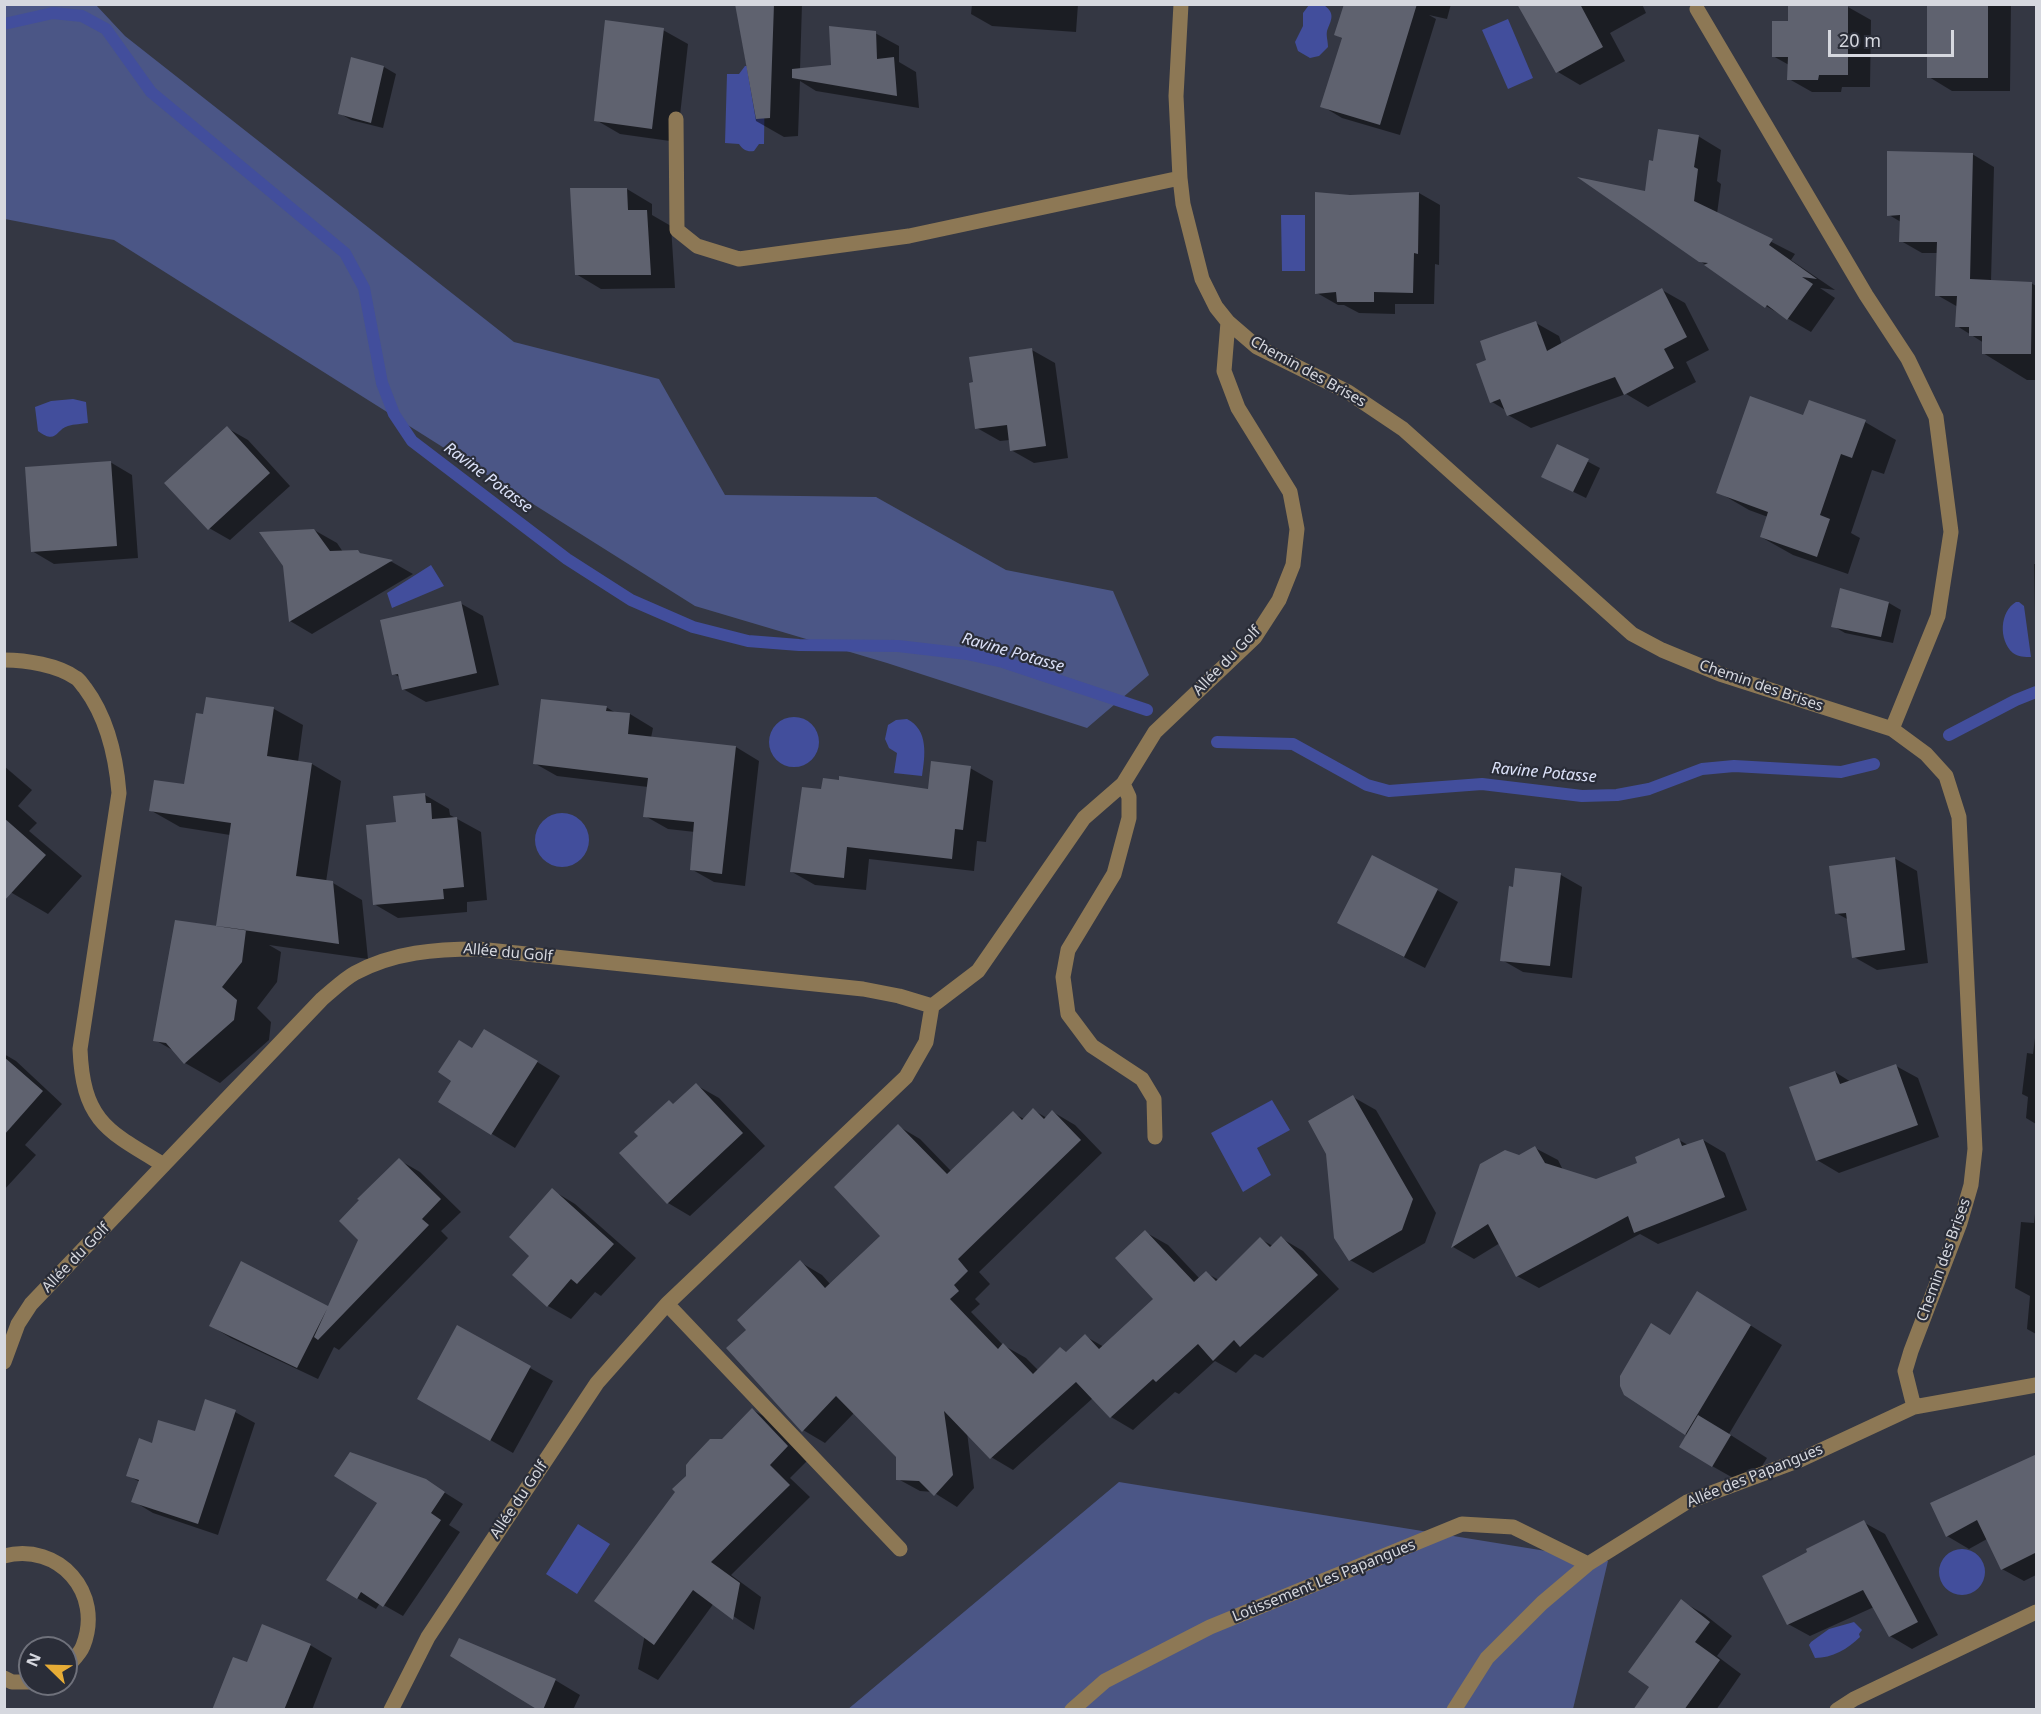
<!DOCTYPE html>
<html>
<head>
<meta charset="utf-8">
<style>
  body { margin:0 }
  #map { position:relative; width:2041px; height:1714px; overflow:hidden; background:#343743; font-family:"Noto Sans",sans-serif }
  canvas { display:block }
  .frame { position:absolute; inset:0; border:6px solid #d6d8df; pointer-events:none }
  .north { position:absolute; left:18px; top:1636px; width:60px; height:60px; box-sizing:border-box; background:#2a2d38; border:2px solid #6f717b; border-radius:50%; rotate:293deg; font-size:16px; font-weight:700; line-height:24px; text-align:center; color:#d6d8df }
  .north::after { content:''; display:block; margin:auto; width:21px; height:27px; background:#e6ac36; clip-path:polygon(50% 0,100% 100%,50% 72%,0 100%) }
  .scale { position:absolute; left:1828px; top:30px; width:126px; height:27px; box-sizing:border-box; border:3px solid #d6d8df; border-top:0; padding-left:8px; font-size:18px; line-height:21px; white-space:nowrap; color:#d6d8df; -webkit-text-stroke:4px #2a2d38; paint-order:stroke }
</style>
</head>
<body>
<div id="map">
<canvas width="2041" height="1714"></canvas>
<div class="frame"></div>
<div class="north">N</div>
<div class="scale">20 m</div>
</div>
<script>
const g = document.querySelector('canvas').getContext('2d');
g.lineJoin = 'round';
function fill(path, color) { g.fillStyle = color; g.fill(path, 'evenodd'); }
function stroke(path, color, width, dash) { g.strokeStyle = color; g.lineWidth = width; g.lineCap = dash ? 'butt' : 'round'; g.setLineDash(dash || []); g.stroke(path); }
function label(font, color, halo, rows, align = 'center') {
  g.font = font + ' "Noto Sans",sans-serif'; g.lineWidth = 4.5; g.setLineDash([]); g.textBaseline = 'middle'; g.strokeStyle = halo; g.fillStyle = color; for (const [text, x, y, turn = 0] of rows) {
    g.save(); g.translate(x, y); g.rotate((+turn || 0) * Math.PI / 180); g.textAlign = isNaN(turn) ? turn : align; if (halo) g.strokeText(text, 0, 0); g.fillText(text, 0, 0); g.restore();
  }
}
fill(new Path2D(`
  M4 5H96L125 36 514 342 659 379 725 495 876 497 1006 570 1113 591 1149 675 1087 728 887 663 695 606 114 240 5 219Z
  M1119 1482 1608 1561 1573 1709 847 1710Z`), '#4b5686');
fill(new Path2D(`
  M1309 5H1324C1336 14 1331 20 1327 31 1326 36 1328 41 1328 47L1319 56 1310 58 1298 51 1295 42 1303 26V13Z
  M1508 19 1533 78 1508 89 1482 30Z
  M745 66H750L765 74 764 144H759L754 151C747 152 743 150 739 144L725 143 727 74H739Z
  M1305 215V271H1282L1281 215Z
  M73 399 86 402 88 423C82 424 74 424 68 426 55 430 57 445 38 431L35 407 51 401Z
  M431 565 444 586 392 608 387 593Z
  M2016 602H2019L2024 606 2031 657C2025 657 2018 657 2013 653 1998 640 2000 611 2016 602Z
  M769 742a25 25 0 1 1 50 0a25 25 0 1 1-50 0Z
  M907 719C929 730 925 756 922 776L894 773 897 753 889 748 885 739 888 725 896 720Z
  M535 840a27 27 0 1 1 54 0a27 27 0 1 1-54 0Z
  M1272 1100 1290 1130 1257 1148 1271 1175 1243 1192 1211 1133Z
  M578 1524 610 1544 577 1594 546 1574Z
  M1939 1572a23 23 0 1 1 46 0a23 23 0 1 1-46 0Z
  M1854 1622 1862 1630 1859 1634 1860 1637C1848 1649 1832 1658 1815 1658L1809 1645 1811 1642 1829 1629Z`), '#424e9c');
fill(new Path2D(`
  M736 4H802L800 70 833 66 875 33 899 46V62L916 72 919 108 816 91 800 81 798 136 784 137 756 121Z
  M972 4H1078L1076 32 992 26 971 14Z
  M1345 4H1451L1447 19 1429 15 1436 19 1400 135 1342 118 1322 106 1343 39 1336 35Z
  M1534 4H1642L1646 13 1610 33 1625 61 1580 85 1558 72Z
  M1947 4H2011L2010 91H1952L1929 77Z
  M1790 6 1848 7 1871 20 1870 87H1842L1841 92H1812L1789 79V65L1773 56 1790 23Z
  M663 30 688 44 677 142 620 134 596 120Z
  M352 59 384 67 396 74 383 128 351 120 339 113Z
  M1698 136 1721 150 1717 181 1721 184 1717 214 1795 254 1791 260 1835 290 1820 288 1835 298 1811 332 1766 306 1700 261 1646 192 1655 163Z
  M1972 154 1994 167 1991 281 2031 283 2036 286V380H2027L1983 353 1984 343 1957 326 1958 307 1937 295 1938 253H1922L1901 241V222L1889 215Z
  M627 189 652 204V215L671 226 675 288 601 289 576 274Z
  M1419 193 1440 205 1439 265 1435 264 1434 304H1395V314L1359 313 1344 305H1338L1317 293 1350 196Z
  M1662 290 1685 303 1709 350 1686 362 1696 382 1648 407 1626 394 1531 428 1508 415 1507 411 1492 402 1488 361 1536 323 1559 336 1562 345Z
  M1032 350 1055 363 1068 458 1034 463 1011 450 1010 440 1000 441 977 428Z
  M1865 422 1896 440 1884 474 1872 470 1851 533 1860 538 1848 574 1793 555 1761 537 1768 517 1749 510 1718 492Z
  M227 428 248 440 290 486 230 540 209 528Z
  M1558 446 1600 468 1586 498 1555 483Z
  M110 462 132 475 138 558 54 564 32 551Z
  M314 530 337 543 343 552H358L364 555 392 562 413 574 312 634 290 621Z
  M2034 564H2036V617L2035 616Z
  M460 603 483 616 499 685 426 702 403 689 401 678 394 674Z
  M1889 603 1901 610 1893 643 1845 633 1833 626Z
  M207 698 274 709 303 725 298 762 312 764 341 781 326 882 333 883 362 900 368 959 269 945 281 952 277 982 257 1008 271 1022 269 1040 220 1083 185 1063 176 1052 155 1040 224 929 230 835 180 827 150 810 186 786 205 716Z
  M606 707 616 713 630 714 653 728 651 738 736 747 759 761 745 886 714 882 691 869 695 832 668 829 645 816 648 787 557 776 534 763Z
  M4 766 32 790 18 806 37 823 29 831 82 876 48 914 12 893 4 886Z
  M970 768 993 781 986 842 977 841 974 871 869 859 866 890 815 885 792 872 822 791 840 781 930 790Z
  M425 795 449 809 450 815 481 832 487 900 467 902V912L398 918 374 904 397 824Z
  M1894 858 1917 871 1928 963 1877 970 1854 957 1849 920 1836 913Z
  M1517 870 1561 875 1582 887 1572 978 1523 972 1502 960Z
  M1437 890 1458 902 1425 968 1359 934Z
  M2036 1030V1124L2026 1118 2028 1097 2022 1094 2027 1053 2033 1054Z
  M508 1044 560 1076 515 1148 440 1102 473 1050Z
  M4 1054 16 1061 62 1104 25 1145 36 1155 4 1190Z
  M1896 1066 1918 1078 1939 1137 1839 1173 1817 1160 1835 1072 1851 1082Z
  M696 1085 719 1098 765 1146 690 1216 668 1203 640 1136 669 1102 674 1105Z
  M1353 1097 1376 1110 1436 1213 1425 1243 1373 1273 1350 1260Z
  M1033 1110 1047 1118 1053 1112 1075 1125 1102 1153 979 1272 990 1284 975 1299 980 1304 971 1312 1003 1345 1026 1358 1039 1371 1067 1353 1085 1336 1104 1347 1155 1299 1145 1232 1168 1245 1200 1279 1206 1273 1219 1280 1260 1239 1273 1246 1281 1238 1303 1251 1339 1289 1263 1358 1255 1354 1236 1373 1215 1361 1179 1394 1175 1392 1133 1430 1111 1417 1093 1398 1013 1470 991 1457 967 1432 974 1488 957 1507 933 1492 920 1491 898 1479V1456L854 1413 825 1443 803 1430 749 1330 800 1262 822 1275 831 1285 882 1236 898 1126 920 1139 952 1172 1013 1113 1024 1119Z
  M1679 1140 1688 1145 1703 1140 1725 1153 1747 1210 1658 1244 1640 1234 1539 1288 1517 1276 1500 1243 1474 1259 1453 1247 1481 1165 1519 1156 1535 1148 1558 1160 1563 1170 1596 1181 1639 1164Z
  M399 1160 420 1172 461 1212 441 1231 448 1238 339 1350 334 1347 318 1379 231 1338 211 1326 329 1308Z
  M552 1190 575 1204 636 1258 601 1296 595 1292 571 1319 548 1306 531 1256Z
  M2036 1205V1334L2027 1329 2030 1296 2015 1288 2021 1222 2034 1223Z
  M1729 1312 1782 1345 1729 1434 1767 1458 1749 1487 1712 1466 1687 1435 1626 1394 1672 1336Z
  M458 1327 553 1381 513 1453 419 1399Z
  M753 1410 774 1422 809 1459 790 1478 810 1497 731 1575 761 1597 754 1630 714 1603 658 1680 638 1669 656 1580 723 1440Z
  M235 1412 255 1423 218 1535 153 1513 133 1501 140 1482 127 1475 153 1445 195 1433Z
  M2036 1460V1575L2024 1581 2002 1569 1987 1539 1969 1549 1947 1536Z
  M426 1481 463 1504 449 1525 460 1532 403 1616 380 1603 376 1609 357 1598Z
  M1863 1522 1885 1534 1938 1635 1912 1649 1890 1636 1874 1607 1810 1636 1788 1624Z
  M1681 1601 1704 1614 1732 1636 1717 1656 1741 1674 1716 1710H1645Z
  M310 1645 332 1658 312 1710H217L248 1664Z
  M555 1680 580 1695 573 1710H541Z`), '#0007');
stroke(new Path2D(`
  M4 24 53 13 82 16 106 29 151 92 345 253 364 288 382 383 394 414 412 441 567 559 631 600 693 627 748 641 799 645 898 646 967 654 1003 662 1147 710
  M1949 735 2016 700 2036 692
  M1217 742 1293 744 1367 785 1389 791 1482 784 1582 796 1617 795 1649 789 1702 769 1734 766 1841 772 1874 764`), '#424e9c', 12);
fill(new Path2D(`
  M735 4H774L770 118 756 119Z
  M1344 4H1417L1380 125 1320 107 1342 38 1334 35Z
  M1517 4H1580L1603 47 1556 73Z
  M1927 4H1988V78H1927Z
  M1788 5H1848V75H1819L1818 80H1787L1788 57H1772V21H1788Z
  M605 20 664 28 652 129 594 121Z
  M829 26 876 31 877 59 894 57 897 96 792 78V69L831 65Z
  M351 57 384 66 371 123 338 114Z
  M1658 129 1699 135 1694 167 1698 169 1694 201 1773 239 1769 245 1817 279 1802 277 1813 284 1787 320 1767 305 1765 308 1704 265 1708 263 1699 262 1577 177 1645 191 1649 160 1653 161Z
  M1887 151 1973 153 1970 279 2032 282 2031 354H1982V336H1969V327H1955L1957 296H1935L1937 242H1899L1900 215 1887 216Z
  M570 188H627L628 210H647L651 275H575Z
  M1315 192 1350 195 1419 192 1418 254 1414 253 1413 293 1374 292V302H1337L1336 292 1315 294Z
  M1662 288 1687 337 1664 349 1674 368 1624 395 1615 377 1507 416 1500 399 1490 403 1476 364 1486 360 1480 341 1536 321 1547 351Z
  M1032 348 1046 446 1010 451 1007 425 975 429 969 383 973 382 969 357Z
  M1750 396 1803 415 1809 400 1866 420 1852 458 1841 454 1820 515 1830 519 1817 557 1760 537 1768 512 1716 493Z
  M227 426 270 473 208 530 164 483Z
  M1557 444 1589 459 1573 492 1541 477Z
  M111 461 117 546 31 552 25 467Z
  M314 529 330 551 358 550 360 553 393 560 289 622 283 566 259 532Z
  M1840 588 1889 602 1881 637 1831 627Z
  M461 601 477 673 402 690 398 674 392 675 380 620Z
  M206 697 274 707 267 756 312 763 296 876 333 881 339 944 216 926 231 823 149 811 154 780 184 784 196 713 203 714Z
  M541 699 607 706 606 711 630 713 628 734 736 746 722 874 690 870 694 822 643 817 648 778 533 764Z
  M931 761 971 766 963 830 955 829 952 859 847 847 844 878 790 872 802 787 821 789 823 778 839 780V776L928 789Z
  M425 793 426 803H431L432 819 457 817 464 887 443 889 444 899 373 905 366 825 396 822 393 796Z
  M4 818 46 855 4 901Z
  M1372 855 1438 889 1404 957 1337 923Z
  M1895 857 1905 950 1852 958 1846 913 1835 914 1829 866Z
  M1515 868 1561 873 1550 966 1500 961 1509 886 1513 887Z
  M175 920 246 930 242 962 222 987 237 1000 234 1020 184 1064 166 1043 153 1041Z
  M484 1029 538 1061 491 1135 438 1102 451 1081 438 1072 459 1040 472 1048Z
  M4 1057 43 1091 4 1135Z
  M1896 1064 1918 1125 1816 1161 1789 1087 1835 1071 1840 1084Z
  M696 1083 743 1133 667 1204 619 1153 638 1136 634 1132 669 1100 673 1104Z
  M1353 1095 1413 1199 1402 1230 1349 1261 1334 1238 1326 1154 1308 1121Z
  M1033 1108 1044 1119 1052 1110 1081 1140 958 1259 968 1271 954 1285 959 1291 950 1299 998 1349 1003 1343 1033 1374 1060 1347 1066 1352 1085 1334 1099 1349 1153 1299 1115 1258 1145 1230 1194 1282 1206 1271 1216 1281 1260 1237 1270 1247 1281 1236 1318 1275 1240 1347 1234 1340 1213 1361 1198 1344 1156 1382 1153 1379 1110 1418 1076 1382 990 1459 944 1411 953 1475 934 1496 919 1481 896 1480V1457L836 1396 802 1432 726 1348 746 1330 737 1320 800 1260 825 1288 880 1236 834 1187 898 1124 947 1174 1013 1111 1022 1120Z
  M1679 1138 1682 1146 1703 1139 1725 1197 1634 1233 1628 1216 1516 1277 1488 1224 1451 1248 1480 1164 1505 1150 1519 1155 1535 1146 1545 1163 1596 1179 1637 1163 1635 1157Z
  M399 1158 441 1199 422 1219 429 1225 318 1340 314 1337 327 1309 297 1368 209 1326 241 1261 328 1306 358 1240 339 1221 359 1200 357 1199Z
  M552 1188 614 1244 577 1284 571 1279 547 1307 512 1275 529 1256 509 1237Z
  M1697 1291 1751 1325 1685 1435 1624 1395 1620 1386V1376L1651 1323 1670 1335Z
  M457 1325 531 1366 490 1441 417 1399Z
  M205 1399 236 1410 198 1524 131 1502 139 1480 126 1476 139 1438 152 1443 158 1420 195 1431Z
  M752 1408 788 1446 770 1465 790 1485 711 1562 740 1583 733 1620 693 1590 654 1645 594 1601 675 1492 672 1489 686 1476V1465L690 1460 710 1439H722Z
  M1698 1415 1731 1435 1712 1467 1679 1447Z
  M350 1452 426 1479 445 1492 431 1513 441 1520 383 1607 361 1592 357 1599 326 1580 377 1503 334 1476Z
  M2037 1454V1552L2001 1570 1977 1520 1946 1537 1930 1503Z
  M1864 1520 1918 1622 1889 1637 1863 1590 1787 1625 1762 1576 1807 1552 1806 1549Z
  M1681 1599 1710 1622 1695 1642 1720 1660 1684 1710H1633L1649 1687 1628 1672Z
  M262 1624 311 1644 284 1710H212L233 1657 247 1662Z
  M459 1638 556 1679 543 1710H538L450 1656Z`), '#5f626f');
stroke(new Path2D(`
  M1181 4 1176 96 1180 178 1183 204 1202 279 1216 307 1228 322 1257 347 1348 392 1403 429 1632 634 1662 650 1720 674 1892 729 1926 754 1946 776 1959 817 1975 1149 1971 1185 1960 1223 1911 1351 1905 1371 1914 1407
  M1697 9 1866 295 1908 359 1936 417 1951 532 1938 616 1892 729
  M676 119 677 230 697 246 739 259 909 236 1180 178
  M4 660C26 660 58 665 76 678 80 680 82 685 85 688 108 719 116 756 119 793L80 1049C83 1121 107 1131 164 1165
  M1155 1137 1154 1099 1142 1079 1092 1046 1068 1014 1063 977 1068 950 1114 874 1129 818V797L1123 784 1155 732 1255 637 1279 600 1293 565 1297 529 1290 492 1238 408 1224 371 1228 322
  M667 1304 900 1549
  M4 1362 18 1324 31 1304 322 999C333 990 344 979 355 973 394 952 436 949 478 949L863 989 899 996 932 1006 978 971 1084 818 1123 784
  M4 1556C59 1542 104 1593 83 1646 80 1654 72 1661 66 1668
  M4 1678 12 1682H30
  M391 1710 428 1637 597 1383 667 1304 906 1077 926 1042 932 1006
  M1072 1710 1105 1681 1210 1627 1462 1524 1513 1527 1588 1564
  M1454 1710 1487 1658 1542 1603 1588 1564 1687 1502 1800 1460 1914 1407 2036 1385
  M1837 1710 1854 1699 2036 1612`), '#8d7855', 15);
label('15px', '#d6d8df', '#2a2d38', [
  ["Chemin des Brises",1308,372,29],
  ["Allée du Golf",1227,661,-46],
  ["Chemin des Brises",1761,686,19],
  ["Allée du Golf",508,953,5],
  ["Allée du Golf",76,1258,-46],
  ["Chemin des Brises",1944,1260,-70],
  ["Allée des Papangues",1755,1476,-22],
  ["Allée du Golf",519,1500,-56],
  ["Lotissement Les Papangues",1324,1581,-22]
]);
label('italic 16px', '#dce2f9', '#2a2d38', [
  ["Ravine Potasse",488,478,37],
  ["Ravine Potasse",1013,653,16],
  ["Ravine Potasse",1544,773,5]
]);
</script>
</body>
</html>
